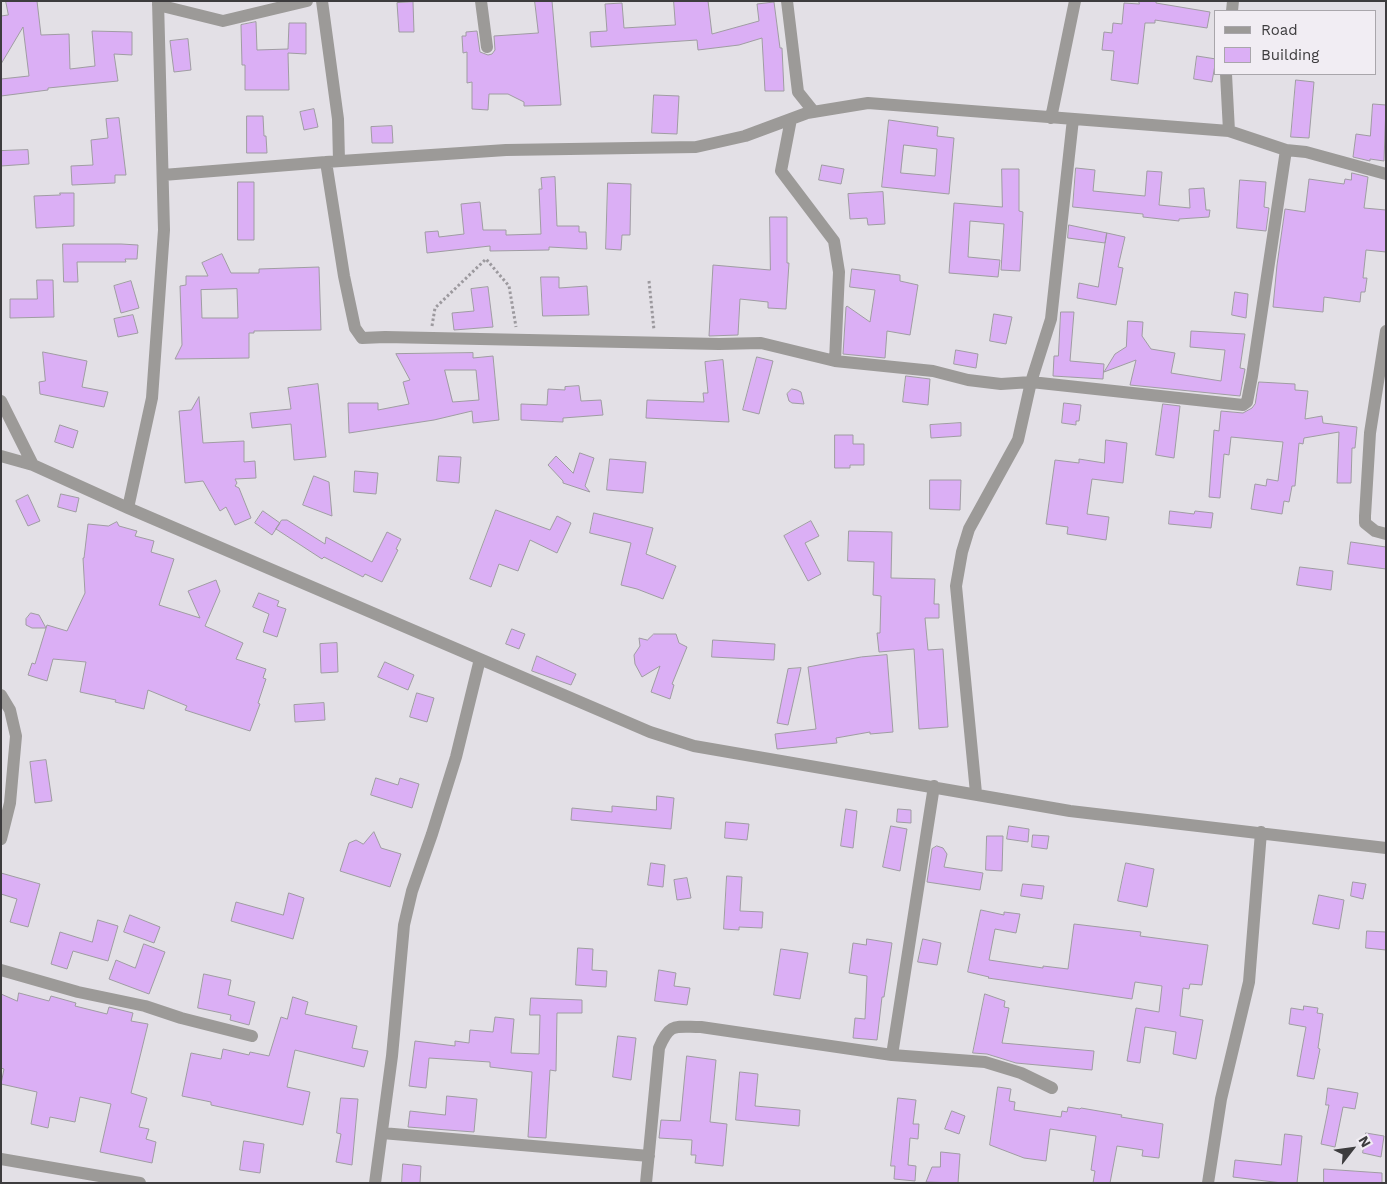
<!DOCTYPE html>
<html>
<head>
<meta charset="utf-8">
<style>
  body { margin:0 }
  #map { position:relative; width:1387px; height:1184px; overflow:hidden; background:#e3e0e6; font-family:"Work Sans",sans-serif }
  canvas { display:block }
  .frame { position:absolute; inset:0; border:2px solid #3d3c3e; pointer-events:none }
  .legend { position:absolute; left:1214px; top:10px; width:162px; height:65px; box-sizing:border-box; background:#f1edf3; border:1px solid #a9a6ab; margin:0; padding:6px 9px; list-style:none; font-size:15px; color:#3d3c3e }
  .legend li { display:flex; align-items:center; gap:10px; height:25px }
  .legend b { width:25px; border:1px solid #a9a6ab }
  .north { position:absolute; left:1327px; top:1124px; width:50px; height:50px; -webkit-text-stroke:4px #f1edf3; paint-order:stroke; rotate:60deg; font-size:14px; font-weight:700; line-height:20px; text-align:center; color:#3d3c3e }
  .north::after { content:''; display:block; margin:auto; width:18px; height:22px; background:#3d3c3e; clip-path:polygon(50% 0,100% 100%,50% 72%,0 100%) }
</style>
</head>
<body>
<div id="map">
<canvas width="1387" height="1184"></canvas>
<div class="frame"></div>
<ul class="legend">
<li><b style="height:6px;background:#9c9a98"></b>Road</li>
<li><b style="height:14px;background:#dbaff5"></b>Building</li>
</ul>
<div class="north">N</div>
</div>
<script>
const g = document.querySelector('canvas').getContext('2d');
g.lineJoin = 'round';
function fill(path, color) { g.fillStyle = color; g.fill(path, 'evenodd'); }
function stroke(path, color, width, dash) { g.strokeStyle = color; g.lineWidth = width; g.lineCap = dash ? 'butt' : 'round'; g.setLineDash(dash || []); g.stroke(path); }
const building = new Path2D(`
  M6 1H37L41 35 69 34 70 69 95 66 92 31 132 32V55L114 54 118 81 48 88V90L1 96V79L29 76 23 27 1 64V16L8 15Z
  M535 1H552L561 105 524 106V102L508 94H489L488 110 472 109V82L467 83V52L463 53 462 36H466V32L477 31 480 52 488 55 492 54 495 50 494 36 538 33Z
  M674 1H708L712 34 759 21 757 4 774 2 780 48H782L784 91H765L762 38 739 45 698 50 697 40 591 47 590 32 607 31 605 4 622 3 624 28 675 25Z
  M1139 1H1156V3L1210 12 1207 28 1155 20V23H1145L1138 84 1111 80 1114 51 1102 50 1104 32 1112 33 1113 23 1122 24 1124 3 1139 4Z
  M413 2 414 32H399L397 3Z
  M256 22 257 50 288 49 289 23H306V54L288 53 289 90H245V65H242L241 25Z
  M188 39 191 70 174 72 170 41Z
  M1197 56 1216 59 1212 82 1194 79Z
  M1296 80 1314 82 1309 138 1291 137Z
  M654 95 679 96 677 134 652 133Z
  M1373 104 1386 105 1384 161 1370 159V161L1353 157 1356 134 1370 136Z
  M314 109 318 127 304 130 300 112Z
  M247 116H263L264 136H266L267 153H247Z
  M119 118 126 175H115V183L72 185 71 166 93 165 91 140 108 138 106 119Z
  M889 120 938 127 937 136 954 138 949 194 882 187ZM904 145 937 149 935 176 901 173Z
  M392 126 393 143H372L371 127Z
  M28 150 29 164 1 166V151Z
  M822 165 844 169 841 184 819 180Z
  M1076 168 1095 170 1093 191 1145 196 1147 171 1162 172 1159 205 1190 208 1189 189 1204 188 1206 210H1210L1209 217 1179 219V221L1143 217V214L1073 207Z
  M1002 169H1019V211L1023 212 1020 271 1001 270 1004 224 970 221 968 257 1000 260 998 277 949 273 954 203 1002 207Z
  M1352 173 1368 177 1364 208 1386 210V252L1366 250 1363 278H1367L1365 292H1361L1360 302 1324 297 1323 312 1273 307 1277 265 1285 209 1305 212 1309 179 1344 184 1345 179 1351 180Z
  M555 177 557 226H579V232H586L587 249 549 247V250L490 251V246L427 253 425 232 438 231 439 237 464 234 461 204 480 202 483 230H506V235L541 234 539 189H542L541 178Z
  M1240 180 1266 182 1264 207 1269 208 1266 231 1237 228Z
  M238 182H254V240H238Z
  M608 183 631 184 630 235H622L621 250 606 249Z
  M883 192 885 224 868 225 867 218 850 219 848 194Z
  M60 193H74V226L36 228 34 196 60 195Z
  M770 217H787V263H789L786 309 768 308V302L740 299 738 335 709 336 713 265 770 270Z
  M1069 225 1107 233 1105 243 1068 238Z
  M1107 233 1125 237 1118 267 1123 268 1116 305 1077 298 1079 283 1098 287Z
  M63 244H121L138 245 137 259H125L126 262H77L78 282H64Z
  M222 254 231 273H259V269L319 267 321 330 254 331V333H249V358L175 359 182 345 180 286 186 285V276H208L202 263ZM237 289 238 318H202L201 290Z
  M852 269 900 275V281L918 285 910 335 887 331 885 358 843 354 846 307 847 306 870 322 875 290 850 287Z
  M541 277H559V288L587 286 589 315 543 316Z
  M37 280H53L54 317 10 318V299H37Z
  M131 281 139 308 121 313 114 286Z
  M488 287 493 327 454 330 452 313 474 311 471 289Z
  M1235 292 1248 294 1246 318 1232 315Z
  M1061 312H1074L1070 361 1104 364 1103 379 1053 376 1054 356H1058Z
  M994 314 1012 317 1006 344 990 341Z
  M133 315 138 333 118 337 114 319Z
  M1128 321 1143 322 1142 336 1151 349 1175 353 1171 373 1221 381 1225 350 1190 347 1191 331 1245 334 1240 368 1245 369 1240 396 1130 385 1136 360 1104 372 1115 354 1126 347Z
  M956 350 978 354 976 368 954 364Z
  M43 352 87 361 82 387 108 392 104 407 40 394 39 382 45 381Z
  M473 353V358L493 356 499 420 473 423 472 411 434 420 349 433 348 403H378V410L409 404 403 382 410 380 396 354ZM445 370H476L479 400 453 402Z
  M757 357 773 361 759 414 743 410Z
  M723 360 729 422 646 418 647 400 704 402 703 393H708L705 362Z
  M906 376 930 379 928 405 903 402Z
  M1259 382 1295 384V390L1308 391 1305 419 1322 416 1323 423 1357 427 1355 448H1352L1351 483H1337L1339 432 1304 438 1303 444 1299 443 1295 486H1292L1289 502 1284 501 1282 514 1251 509 1255 484 1266 486 1267 479 1278 481 1283 442 1231 437 1229 455 1224 454 1220 498 1209 497 1214 430 1219 431 1221 411 1243 413 1252 408 1255 404Z
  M318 384 326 457 294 460 291 424 252 428 250 413 291 409 288 388Z
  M579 386 581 401 601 400 603 415 563 418V422L521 420V404L547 405 548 389 565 390V387Z
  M792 389 797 390 801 392 804 404 792 403 789 401 787 394Z
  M199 397 203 443 244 441V462L255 461 256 478 235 479 237 483 235 486 239 488 251 518 235 525 226 507 220 511 203 481 185 483 179 411 191 410Z
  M1064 403 1081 405 1079 421H1076V425L1062 423Z
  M1163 404 1180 406 1174 458 1156 455Z
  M961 423V436L931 438 930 425Z
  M60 425 78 431 73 448 55 442Z
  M835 435H853V444H864V465H850V468H835Z
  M1106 440 1127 443 1123 483 1092 479 1087 514 1109 517 1106 540 1067 534 1068 527 1046 524 1055 460 1079 463V459L1104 463Z
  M580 453 594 458 585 486 590 492 563 483V481L548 465 556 456 573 473Z
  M439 456 461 457 459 483 437 481Z
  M610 459 646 462 643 493 607 490Z
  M355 471 378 473 376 494 354 492Z
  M314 476 329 482 332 516 303 505Z
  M930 480H961L960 510 930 509Z
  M61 494 79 498 76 512 58 507Z
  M28 495 40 521 28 526 16 501Z
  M496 510 550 530 557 516 571 523 557 553 530 540 518 571 499 564 491 587 470 579Z
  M263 511 280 523 272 535 255 523Z
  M1170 511 1194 514 1195 511 1213 513 1211 528 1169 524Z
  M594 513 653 528 646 554 676 566 663 599 637 589 621 585 631 543 590 533Z
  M282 520H287L325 544 326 537 372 562 387 532 401 539 396 549 398 550 382 582 365 574 363 577 324 557 322 559 276 529Z
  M811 521 819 536 805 543 821 574 808 581 784 536Z
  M117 522 119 526 137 531 135 536 154 541 151 552 174 559 159 605 200 618 188 591 216 580 220 591 205 626 243 643 236 659 266 669 263 678 266 679 258 703 260 704 250 731 185 710 187 706 148 690 144 709 115 702 116 700 80 692 86 662 53 659 47 681 28 675 32 663 35 664 47 625 67 631 85 593 83 558H84L88 524 108 526Z
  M849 531 892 532 891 578 935 579 934 604H939V618H925L928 650 943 649 948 727 919 729 914 649 879 652 877 633H880L881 596 873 595 874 562 848 561Z
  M1351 542 1386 547V569L1348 564Z
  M1300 567 1333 571 1331 590 1297 585Z
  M259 593 279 601 277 606 286 609 277 637 263 632 269 614 253 607Z
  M31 613 39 615 46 628H32L26 625V619Z
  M512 629 525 634 519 649 506 644Z
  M654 634H676L679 643 687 647 672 684 674 685 670 699 651 692 660 666 642 677 635 664 634 655 640 646 639 638 647 640Z
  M713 640 775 644 774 660 712 657Z
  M337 643 338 672 321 673 320 644Z
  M887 655 893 732 870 734V732L836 738 837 743 777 749 775 734 816 729 808 667 861 657Z
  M537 656 576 674 571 685 532 671Z
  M385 662 414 675 408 690 378 677Z
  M801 668 788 725 777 723 788 669Z
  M417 693 434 698 427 722 410 717Z
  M324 703 325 720 295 722 294 705Z
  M46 760 52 801 35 803 30 762Z
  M376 778 398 785 400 778 419 784 412 808 371 795Z
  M657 796 674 798 671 829 571 820 572 808 612 812V806L656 810Z
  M846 809 857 811 853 848 841 846Z
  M898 809 911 810V823L897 822Z
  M726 822 749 824 747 840 725 838Z
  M891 826 907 829 900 871 883 867Z
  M1009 826 1029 829 1028 842 1007 839Z
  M374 832 381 848 401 854 390 887 340 871 349 843 356 840 363 844Z
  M1033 835 1049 836 1047 849 1032 847Z
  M987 836H1003L1002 871 986 870Z
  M937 846 943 848 947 854 944 867 983 873 980 890 927 882 932 849Z
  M651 863 665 865 663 887 648 885Z
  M1126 863 1154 869 1147 907 1118 901Z
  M1 873 40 884 28 927 10 922 17 899 1 894Z
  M727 876 742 877 740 911 763 912 762 928 739 927V930L724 929Z
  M687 878 691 898 677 900 674 880Z
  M1353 882 1366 884 1363 899 1351 896Z
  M1023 884 1044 886 1042 899 1021 896Z
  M289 893 304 898 293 939 231 921 236 902 283 915Z
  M1319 895 1344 900 1339 929 1313 924Z
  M981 910 1004 915V912L1020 914 1016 933 995 929 989 960 1043 968V966L1068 969 1074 924 1141 932 1140 936 1208 945 1202 985 1190 984 1189 989 1183 988 1180 1016 1203 1020 1196 1059 1173 1054 1176 1032 1145 1027 1140 1063 1127 1061 1136 1008 1159 1012 1162 986 1135 982 1132 999 988 978 989 977 968 972Z
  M130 915 160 927 154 943 124 932Z
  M98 920 118 926 108 961 73 951 67 969 51 964 60 932 92 942Z
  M1367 931 1386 932V950L1366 948Z
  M867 939 892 943 884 997H882L877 1040 853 1038 855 1018 865 1019 867 976 849 973 853 943 866 945Z
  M923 939 941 943 937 965 918 962Z
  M144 944 165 952 149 994 109 979 116 960 135 968Z
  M578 948 593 949 592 970 607 971 606 987 576 985Z
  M781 949 808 953 800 999 774 995Z
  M659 970 676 973 674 986 690 988 687 1005 655 1001Z
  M204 974 231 980 228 995 255 1002 249 1025 230 1020 231 1015 198 1008Z
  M19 993 49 1001 51 996 76 1003 75 1006 107 1014 109 1007 133 1013 131 1021 148 1024 131 1093 147 1098 139 1127 149 1129 146 1139 156 1142 152 1163 100 1152 111 1104 80 1097 75 1122 50 1117 48 1128 31 1124 37 1092 1 1084 4 1069 1 1068V994L17 1001Z
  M985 994 1005 1001 1004 1007 1009 1008 1002 1043 1094 1051 1092 1070 1016 1063 987 1054 973 1053Z
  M293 997 308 1002 305 1014 357 1026 352 1048 368 1051 364 1067 295 1050 287 1087 310 1092 303 1125 211 1105V1102L182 1096 191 1053 221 1059 223 1049 249 1055 250 1052 269 1056 281 1017 287 1019Z
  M531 998 582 1000V1013H557L556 1071 550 1070 546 1138 528 1137 532 1072 490 1067V1062L429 1058 426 1088 409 1086 415 1041 455 1046V1041L469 1043 470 1030 493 1032 495 1017 514 1019 511 1053 539 1054 540 1015H530Z
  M1304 1006 1318 1008 1317 1013 1323 1014 1318 1048 1320 1049 1314 1079 1297 1076 1306 1027 1289 1024 1291 1008 1303 1010Z
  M618 1036 636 1038 631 1080 613 1077Z
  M687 1056 716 1060 710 1122 727 1124 723 1166 695 1163 696 1155H691L692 1140 659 1138 661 1120 680 1121Z
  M740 1072 758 1074 755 1106 800 1110 799 1126 736 1120Z
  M998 1087 1011 1089 1009 1101 1015 1102 1014 1110 1061 1117 1062 1111 1067 1112 1068 1107 1080 1109 1081 1108 1122 1115 1121 1117 1163 1124 1159 1158 1142 1156 1143 1150 1117 1146 1110 1183H1093L1095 1171 1091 1170 1096 1136 1050 1129 1046 1161 1024 1158 990 1145Z
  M1328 1088 1358 1093 1355 1109 1343 1107 1335 1147 1321 1144 1329 1105H1326Z
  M447 1096 477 1099 474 1132 408 1127 410 1111 445 1115Z
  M341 1098 358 1099 352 1165 336 1162 341 1134 337 1133Z
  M898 1098 916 1100 913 1124H919L918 1139 910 1138 908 1165 916 1166 915 1181 894 1179 895 1166H891Z
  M952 1111 965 1116 959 1134 945 1129Z
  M1366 1133 1384 1136 1381 1157 1363 1153Z
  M1285 1134 1302 1136 1297 1183H1282L1233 1177 1235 1160 1281 1165Z
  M244 1141 264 1144 260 1173 240 1170Z
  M941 1152 960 1154 958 1183 926 1182 932 1167H940Z
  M403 1164 421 1166 420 1183H402Z
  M1324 1169 1382 1173V1183H1324Z`);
fill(building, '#dbaff5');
stroke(building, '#9f9ca2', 1);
stroke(new Path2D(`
  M649 281 654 330
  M432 326 435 308 486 259 509 286 516 327`), '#9c999e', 3, [2.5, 2.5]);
stroke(new Path2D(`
  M322 1 338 119 339 161
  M481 1 487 47
  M787 1 798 92 814 112
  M158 5 223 21 307 1
  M1232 11 1233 1
  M1226 74 1229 131
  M1051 118 1075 1
  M791 119 781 171 834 241 839 272 835 361
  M326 162 344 276 355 328 362 338 385 337 719 344 761 343 835 361 933 371 968 380 1001 384 1031 382 1243 405 1247 402 1252 376 1286 150
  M163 175 326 162 506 150 696 147 745 136 807 113 868 103 1229 131 1286 150 1306 152 1386 174
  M1386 331 1370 433 1365 516V523L1375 531 1386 534
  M1 401 33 465
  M1 456 33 465 128 508 480 659 650 732 694 746 1070 811 1386 848
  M128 508 152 398 164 230 158 1
  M1 695 10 710 16 736 10 803 1 839
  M976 793 956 586 962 552 969 529 1018 440 1031 382 1051 319 1073 119
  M1 970 78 992 145 1006 181 1018 252 1036
  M892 1055 934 786
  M382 1133 649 1156
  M1 1159 140 1183
  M375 1183 392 1056 404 925 412 891 432 834 456 757 480 659
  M646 1183 659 1048C670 1022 675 1027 701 1027L892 1055 985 1062 1021 1073 1052 1088
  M1208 1183 1221 1099 1249 982 1261 832`), '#9c9a98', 12);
</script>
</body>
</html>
